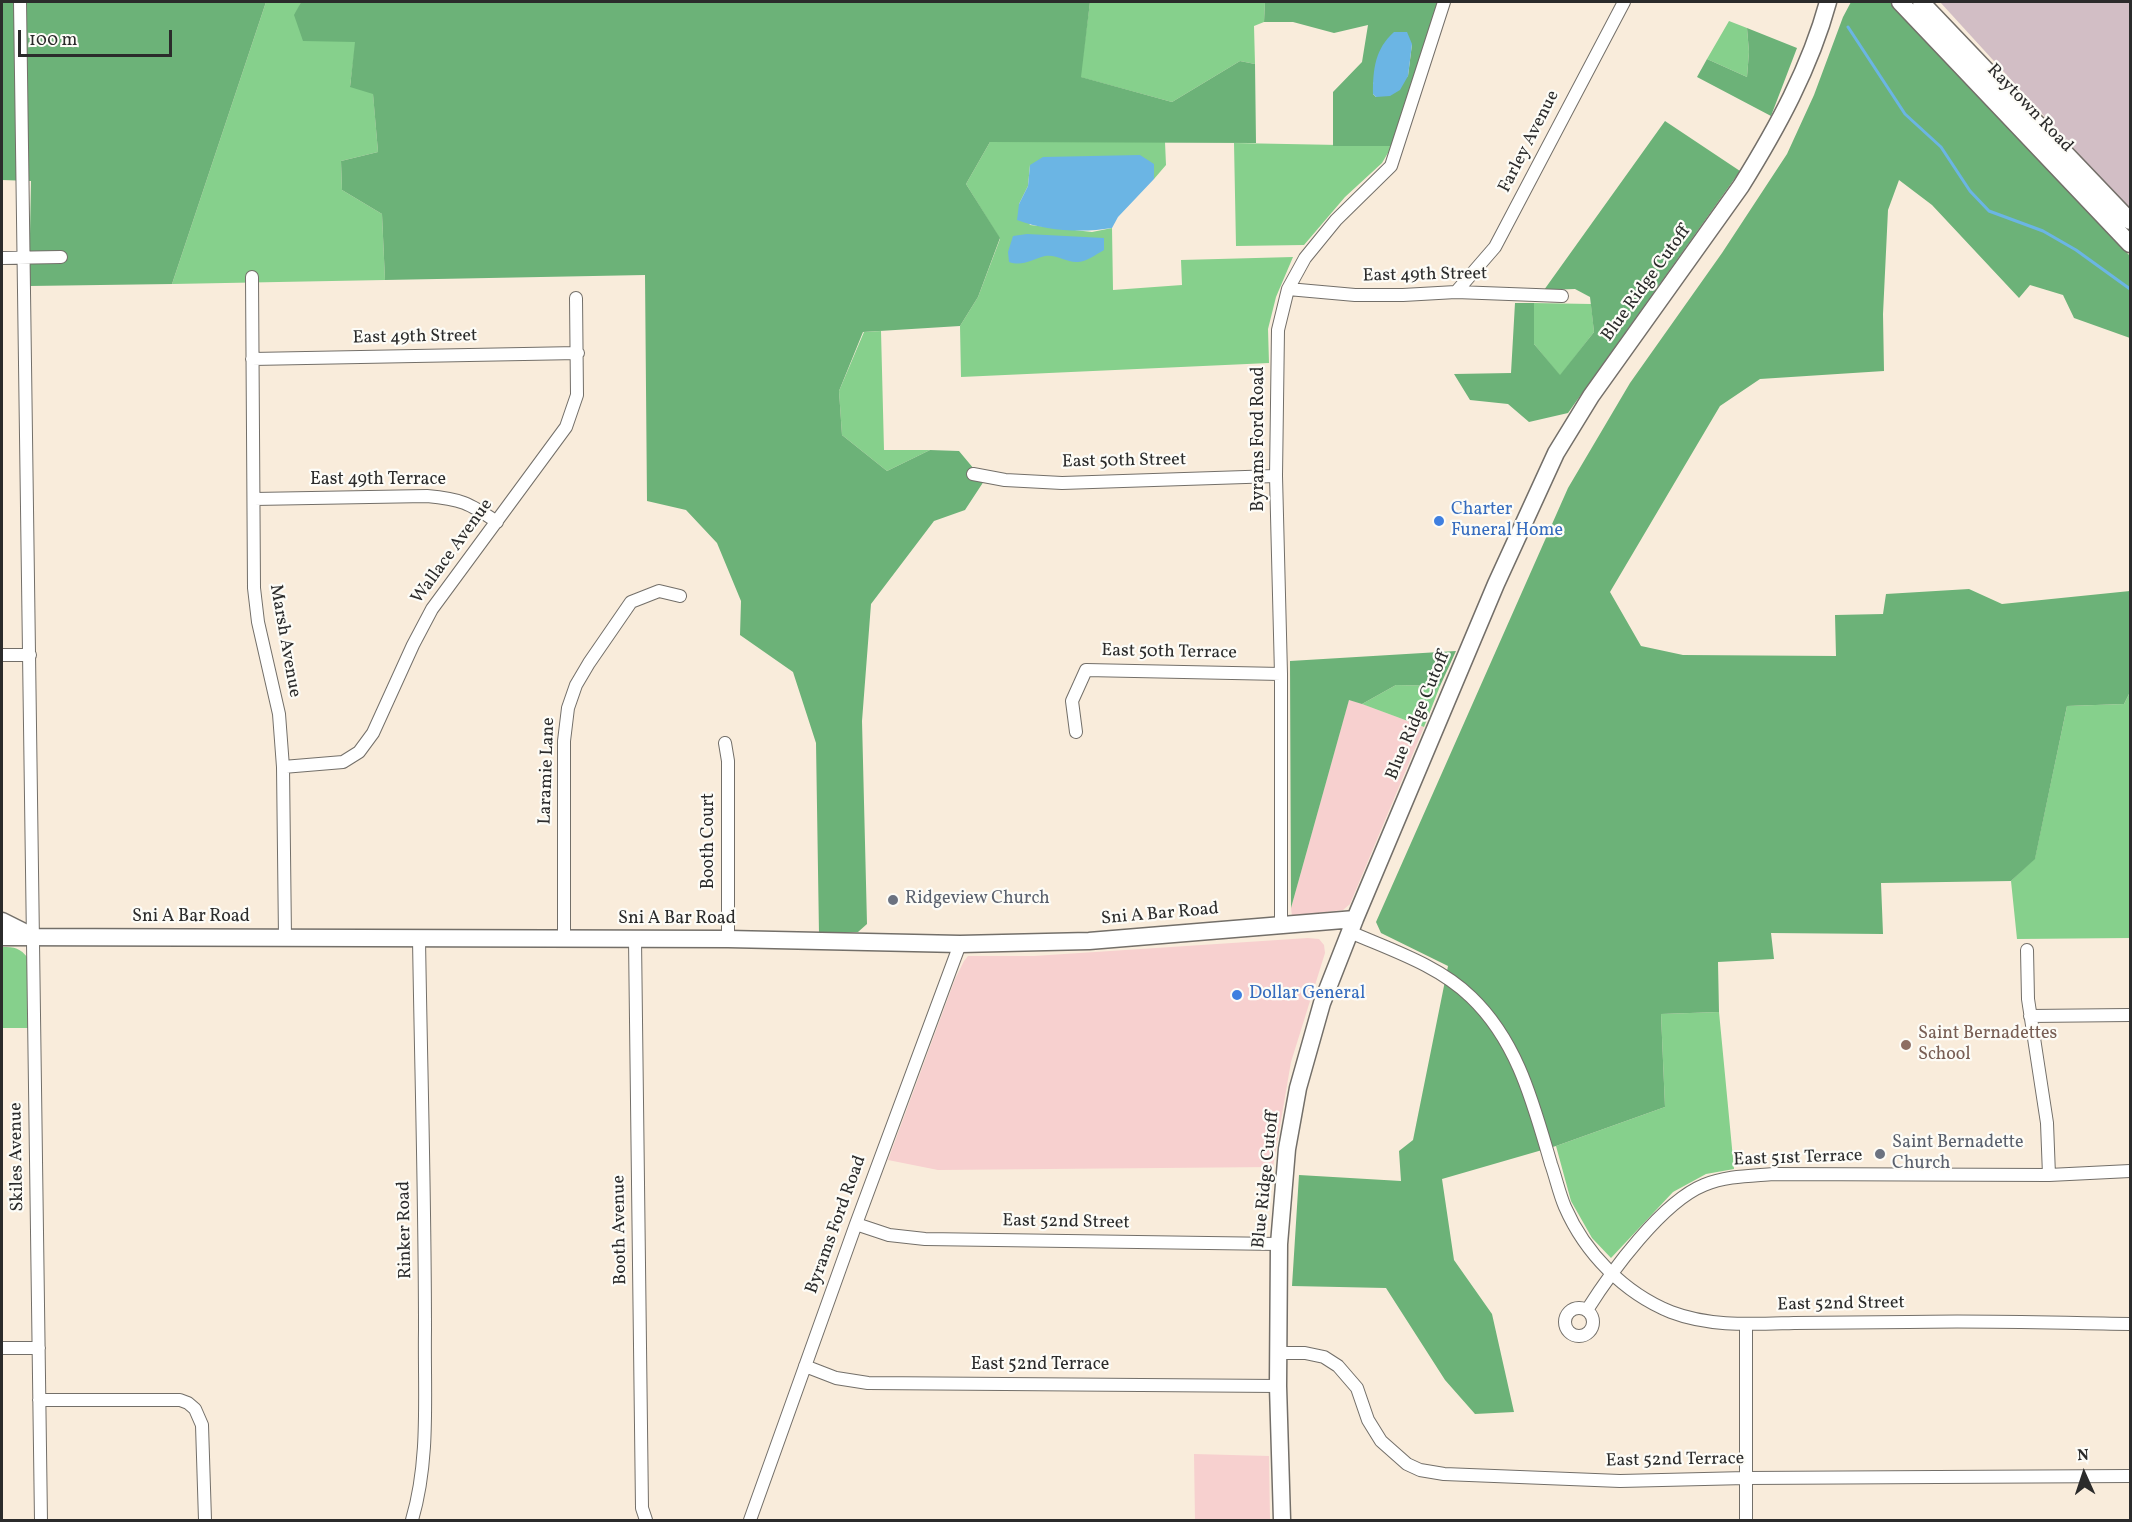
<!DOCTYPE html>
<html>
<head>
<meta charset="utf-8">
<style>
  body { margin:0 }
  #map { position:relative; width:2132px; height:1522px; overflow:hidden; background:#f9ecdb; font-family:Vollkorn,serif }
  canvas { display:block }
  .frame { position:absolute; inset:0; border:3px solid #2b2b2b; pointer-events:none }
  .north { position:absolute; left:2054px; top:1444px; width:60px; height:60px; -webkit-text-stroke:4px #fdfcf7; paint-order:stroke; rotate:357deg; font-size:16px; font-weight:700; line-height:24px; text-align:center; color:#2b2b2b }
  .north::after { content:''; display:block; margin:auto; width:21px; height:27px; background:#2b2b2b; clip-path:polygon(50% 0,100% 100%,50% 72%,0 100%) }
  .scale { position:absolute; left:18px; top:30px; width:154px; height:27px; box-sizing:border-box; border:3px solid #2b2b2b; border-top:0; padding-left:8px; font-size:18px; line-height:21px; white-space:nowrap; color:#2b2b2b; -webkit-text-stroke:4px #fdfcf7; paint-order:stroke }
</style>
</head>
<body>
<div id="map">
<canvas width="2132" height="1522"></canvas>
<div class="frame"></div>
<div class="north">N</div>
<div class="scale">100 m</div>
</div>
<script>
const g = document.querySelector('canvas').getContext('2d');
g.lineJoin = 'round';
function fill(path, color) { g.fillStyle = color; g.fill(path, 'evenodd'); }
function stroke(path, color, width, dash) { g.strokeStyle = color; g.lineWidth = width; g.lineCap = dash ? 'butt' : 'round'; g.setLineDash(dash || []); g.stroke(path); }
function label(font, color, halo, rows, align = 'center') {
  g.font = font + ' Vollkorn,serif'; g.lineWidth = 4.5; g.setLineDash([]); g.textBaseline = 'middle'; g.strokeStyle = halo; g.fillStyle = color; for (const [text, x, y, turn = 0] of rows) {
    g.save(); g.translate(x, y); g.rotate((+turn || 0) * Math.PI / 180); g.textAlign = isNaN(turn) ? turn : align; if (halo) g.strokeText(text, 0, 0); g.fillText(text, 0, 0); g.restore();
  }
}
fill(new Path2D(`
  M1349 699 1424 727 1350 904 1343 910 1292 916 1291 908Z
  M1308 938 1319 939 1324 945 1325 953 1291 1062 1273 1167 938 1170 888 1160 955 979 964 961 968 956H1034Z
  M1194 1454 1269 1456 1270 1520H1195Z`), '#f7d0cf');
fill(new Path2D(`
  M1940 2H2130V210Z`), '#d2bec5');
fill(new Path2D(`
  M266 2H301L295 15 356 41 350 86 373 93 378 152 341 161 342 190 382 214 385 280 172 284Z
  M1090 2H1265L1264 22 1254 26 1255 64 1240 61 1172 102 1080 77Z
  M1729 21 1747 28 1749 52 1747 77 1707 59Z
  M990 142H1165L1166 165 1154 179V164L1030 165 1028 186 1019 204 1030 225 1092 232 1112 228 1113 290 1182 285 1181 260 1293 257 1276 297 1268 329 1269 363 961 377 960 326 978 297 1000 239 966 184Z
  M1234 143 1392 146 1382 163 1345 197 1304 245 1236 246Z
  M1534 303 1591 304 1594 332 1560 376 1534 344Z
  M881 331 884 450H930L887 471 842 435 839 391 864 332Z
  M1396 685 1440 686 1424 727 1362 704Z
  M2130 692V938L2017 939 2011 881 2035 858 2067 706 2124 704Z
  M2 947C15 947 20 948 28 958L31 1028H2Z
  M1719 1012 1734 1169 1706 1174 1673 1192 1611 1258 1592 1238 1571 1201 1556 1146 1665 1107 1661 1014Z`), '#86d08c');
fill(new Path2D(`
  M2 2H266L172 284 29 286 31 181 2 180Z
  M301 2H1090L1081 77 1172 102 1240 61 1255 64 1256 143 990 142 966 184 1000 238 978 297 960 326 863 332 839 391 842 435 887 471 930 450 959 451 984 481 965 510 934 521 871 604 862 721 867 924 858 932 819 934 816 743 793 672 740 635 741 601 717 543 686 510 647 501 645 275 385 280 382 214 342 190 341 161 378 152 373 94 350 87 355 42 303 41 294 15Z
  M1265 2H1439L1392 146H1333V92L1362 62 1368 25 1334 33 1293 22H1264ZM1412 44 1408 76 1376 97 1373 94V83Z
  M1851 2H1892L2130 256V338L2074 318 2063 295 2030 285 2019 298 1932 205 1899 180 1888 210 1883 314 1884 371 1760 379 1720 406 1610 592 1641 646 1683 655 1836 656 1835 615 1883 614 1886 594 1969 589 2002 604 2130 591V692L2124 704 2067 706 2035 859 2011 881 1881 883 1883 934 1771 933 1774 959 1718 962 1719 1012 1661 1014 1665 1107 1556 1146 1442 1179 1454 1260 1492 1314 1514 1412 1475 1414 1445 1380 1386 1288 1292 1286 1299 1175 1401 1181 1399 1151 1413 1140 1448 966 1381 933 1376 922 1568 488 1630 383 1722 253 1787 154 1814 95 1843 17Z
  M1747 28 1797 48 1771 116 1697 77 1707 59 1747 77 1749 52Z
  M1665 121 1740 171 1568 413 1529 422 1508 404 1470 400 1454 374 1511 373 1515 303H1534V344L1560 375 1594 332 1590 297 1575 289 1544 290Z
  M1456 651 1440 686 1396 685 1362 704 1349 700 1291 908 1290 661Z`), '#6cb278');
fill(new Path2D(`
  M1394 32H1407L1412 44 1408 76 1400 90 1390 96 1376 97 1373 94C1373 69 1375 49 1394 32Z
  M1140 155 1154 164V179L1118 217 1112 228C1082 233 1046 231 1017 220L1019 204 1028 186 1030 165 1043 157Z
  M1027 234 1104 238V250C1095 255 1088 261 1078 262 1067 263 1057 254 1045 256 1032 259 1023 267 1009 262L1008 252 1013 236Z`), '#6bb5e4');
stroke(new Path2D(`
  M1848 27 1905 114 1941 147 1970 191 1989 211 2043 231 2076 250 2130 289`), '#6bb5e4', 3);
const street = new Path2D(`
  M20 2 41 1520
  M2 258 61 257
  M252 277 254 588 258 622 279 714 283 767 285 938
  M1288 289 1355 295H1403L1456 292 1562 296
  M1456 292 1495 247 1624 2
  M252 359 578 353
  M973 474 1005 480 1062 483 1276 476
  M254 499 427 496C461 499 469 503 497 522
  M2 655H30
  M1076 732 1072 701 1086 670 1281 674
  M725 743 728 761V939
  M283 767 343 762 359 752 373 733 413 645 432 609 566 427 577 395 576 298
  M1281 925V674L1276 476 1278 330 1288 289 1305 258 1336 220 1391 166 1444 2
  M1350 932C1391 950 1438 965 1471 997 1518 1042 1533 1103 1551 1164 1556 1178 1559 1193 1565 1207 1585 1253 1624 1293 1671 1312 1710 1327 1753 1324 1794 1323 1832 1323 1870 1322 1908 1322 1982 1320 2056 1323 2130 1324
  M564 938V741L568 708 576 685 589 663 631 602 659 591 680 596
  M635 939 642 1508 646 1520
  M2027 950 2028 999 2047 1123 2049 1175
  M2030 1016 2130 1015
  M856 1224 889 1235 925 1239 1279 1244
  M1565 1322a14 14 0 1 1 28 0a14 14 0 1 1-28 0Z
  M1587 1310C1611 1272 1662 1202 1704 1185 1726 1176 1749 1176 1773 1174L2049 1175 2130 1171
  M1746 1325V1520
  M2 1348H39
  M1278 1353H1305L1324 1357 1338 1366 1357 1388 1368 1420 1381 1441 1407 1464 1420 1470 1444 1474 1620 1481 1746 1478 2130 1476
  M805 1366 836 1378 868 1383 1278 1386
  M39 1400H180L188 1403 195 1409 202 1425 205 1520
  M412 1520C430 1459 424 1394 425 1330 425 1200 421 1069 419 938
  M750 1520 856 1224 960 944`);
const secondary = new Path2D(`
  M1900 2 2130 244
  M1921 2 2130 221
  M2 921 30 935
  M2 937 728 939 960 944 1089 941 1355 919
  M1282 1520 1278 1386 1279 1244 1287 1149 1298 1088 1322 1003 1355 919 1496 584 1556 453 1591 396 1741 186C1777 128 1810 68 1828 2`);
stroke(street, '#736f69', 14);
stroke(secondary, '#736f69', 19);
stroke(street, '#fff', 12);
stroke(secondary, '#fff', 16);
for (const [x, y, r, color] of [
  [1439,521,6,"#3f7fe0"],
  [893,900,6,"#6b7280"],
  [1237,995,6,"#3f7fe0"],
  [1906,1045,6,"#8d6e63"],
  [1880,1154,6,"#6b7280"]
]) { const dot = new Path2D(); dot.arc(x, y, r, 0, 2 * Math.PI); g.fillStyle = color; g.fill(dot); stroke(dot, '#fdfcf7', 2); }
label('18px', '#2b2b2b', '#fdfcf7', [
  ["Raytown Road",2029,109,46],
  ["Farley Avenue",1530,142,-63],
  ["East 49th Street",1425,276,-1],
  ["Blue Ridge Cutoff",1647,284,-54],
  ["East 49th Street",415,338,-1],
  ["Byrams Ford Road",1260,439,-90],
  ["East 50th Street",1124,462,-1],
  ["East 49th Terrace",378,481],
  ["Wallace Avenue",453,552,-54],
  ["Marsh Avenue",284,641,80],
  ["East 50th Terrace",1169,653,1],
  ["Blue Ridge Cutoff",1419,716,-67],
  ["Laramie Lane",548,771,-88],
  ["Booth Court",710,841,-90],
  ["Sni A Bar Road",1160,915,-5],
  ["Sni A Bar Road",191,918],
  ["Sni A Bar Road",677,920],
  ["Skiles Avenue",18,1157,-91],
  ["East 51st Terrace",1798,1159,-2],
  ["Blue Ridge Cutoff",1267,1180,-84],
  ["East 52nd Street",1066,1223,1],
  ["Byrams Ford Road",837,1225,-70],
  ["Rinker Road",406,1230,-91],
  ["Booth Avenue",621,1230,-91],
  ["East 52nd Street",1841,1305,-1],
  ["East 52nd Terrace",1040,1366],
  ["East 52nd Terrace",1675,1461,-1]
]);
label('18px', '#366cbe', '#fdfcf7', [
  ["Charter",1451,511],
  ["Funeral Home",1451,532],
  ["Dollar General",1249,995]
], 'left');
label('18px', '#5b616d', '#fdfcf7', [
  ["Ridgeview Church",905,900],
  ["Saint Bernadette",1892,1144],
  ["Church",1892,1165]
], 'left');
label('18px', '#785e54', '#fdfcf7', [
  ["Saint Bernadettes",1918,1035],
  ["School",1918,1056]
], 'left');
</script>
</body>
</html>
